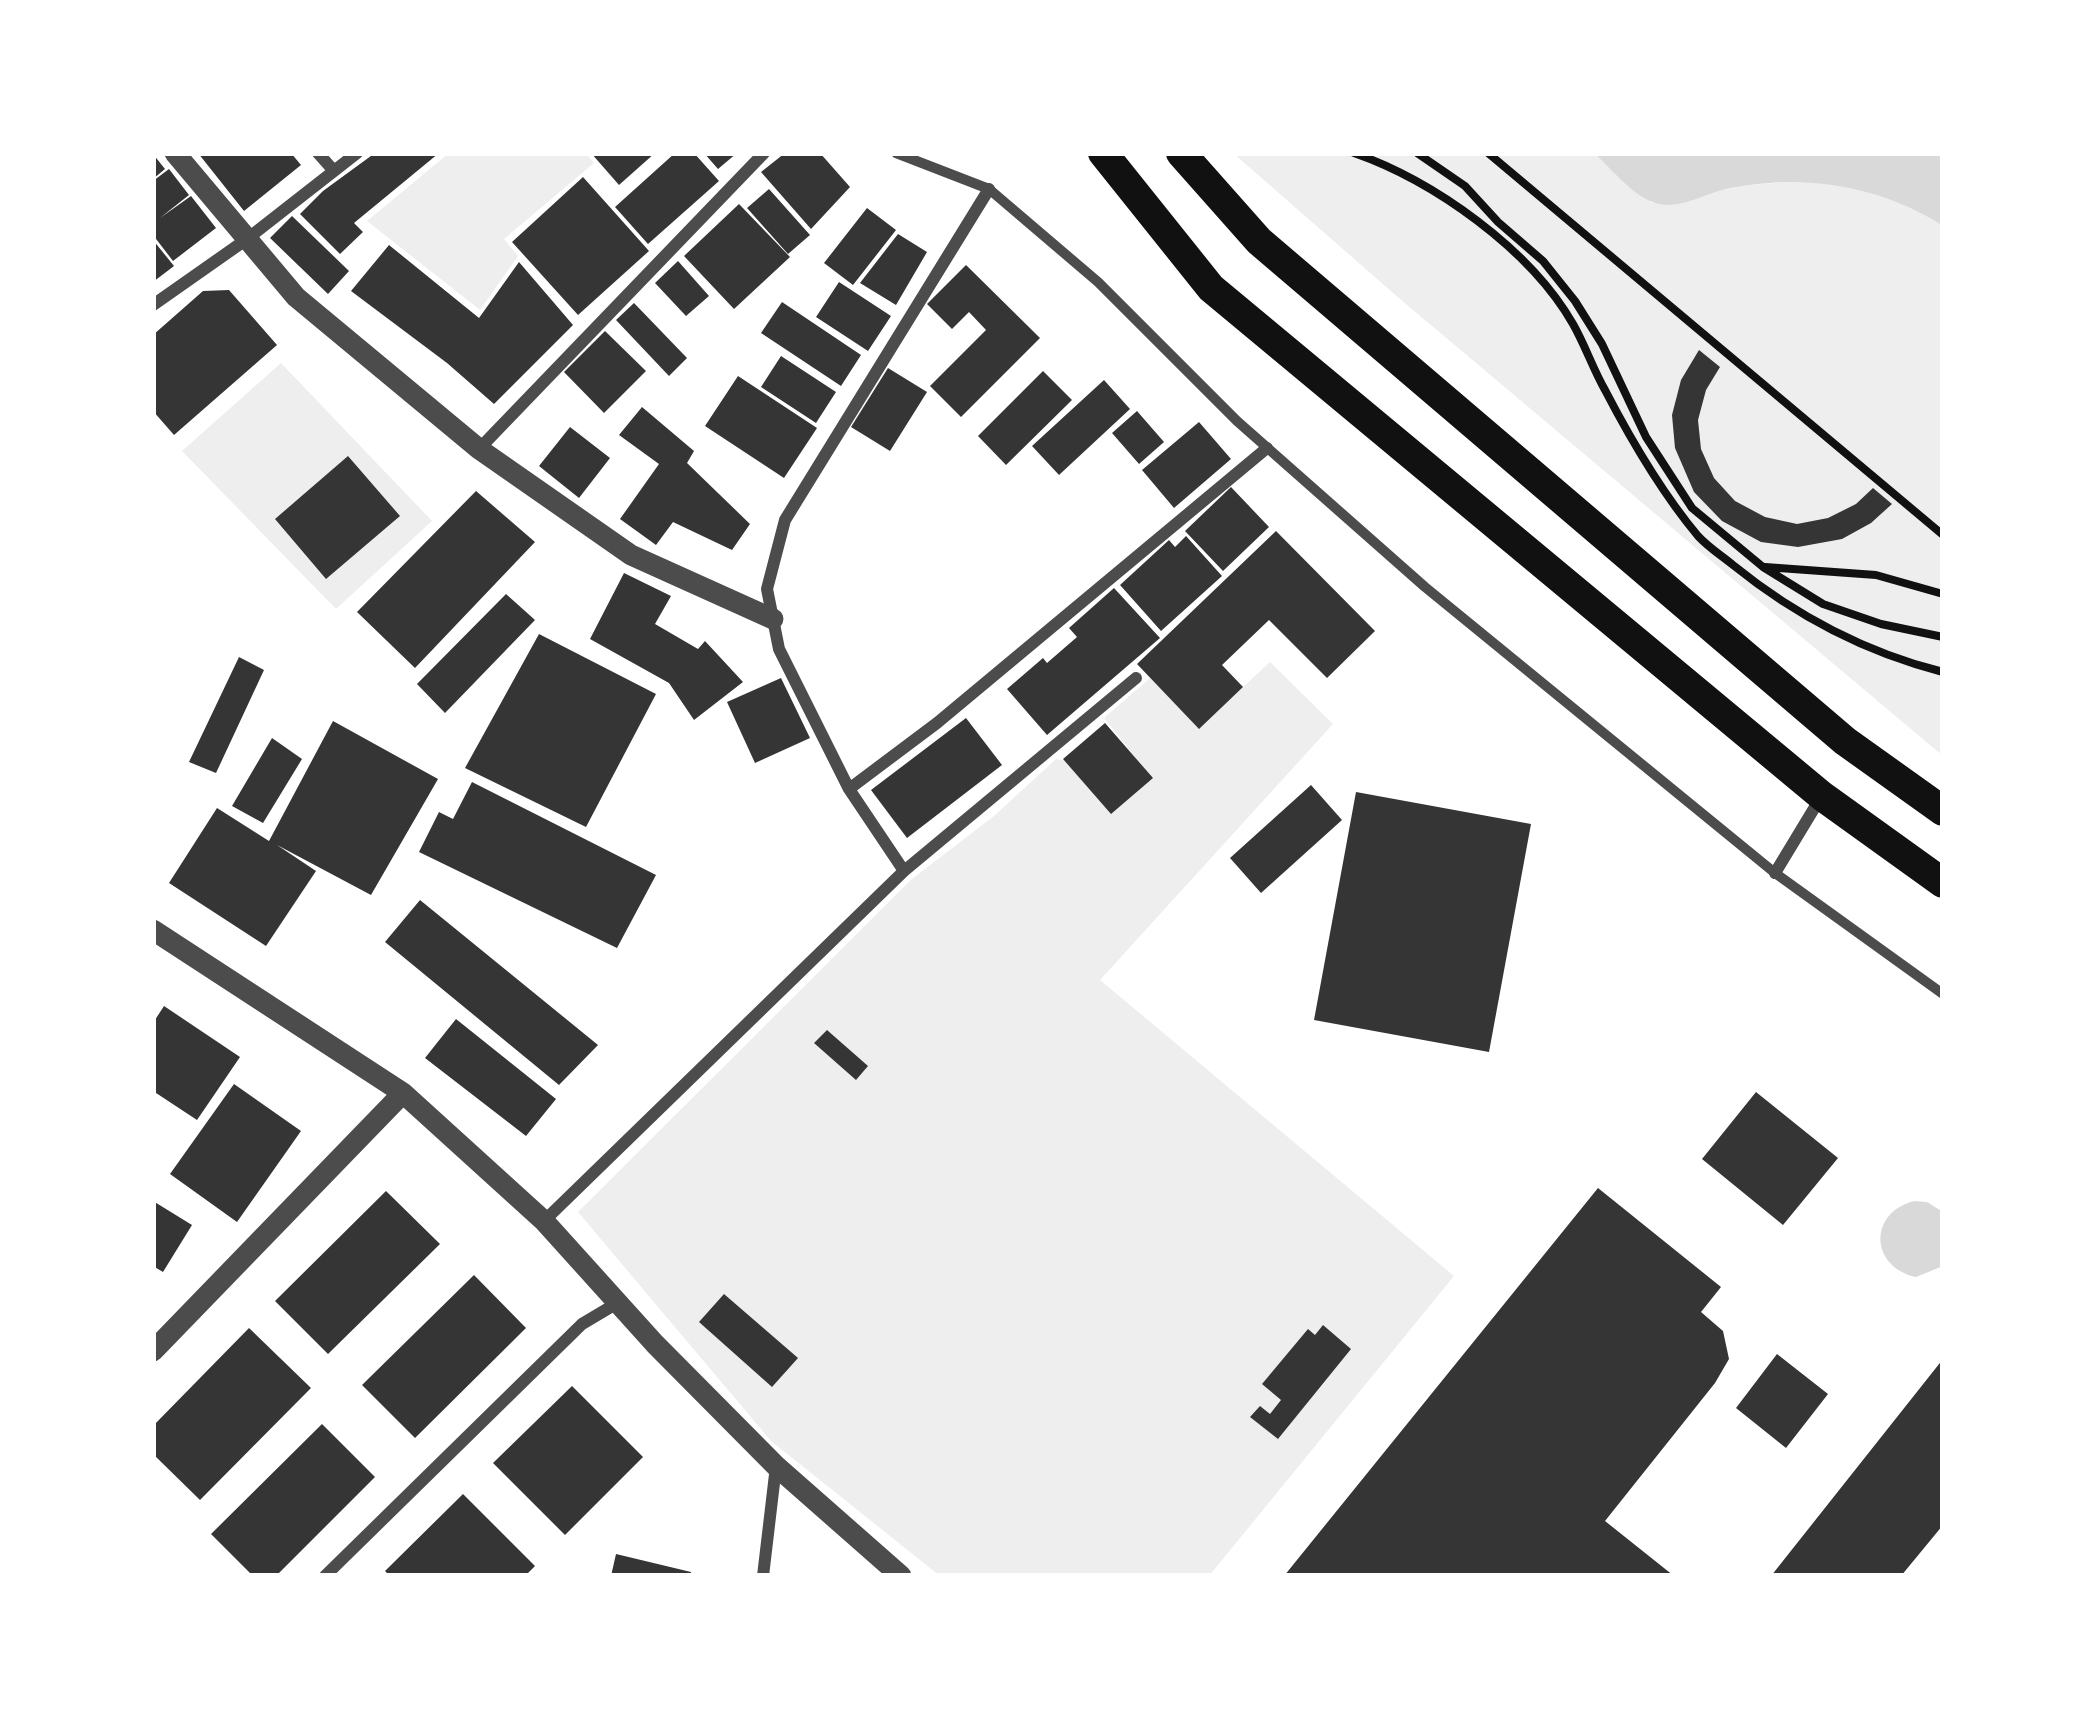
<!DOCTYPE html>
<html>
<head>
<meta charset="utf-8">
<style>
  body { margin:0 }
  #map { position:relative; width:2096px; height:1729px; overflow:hidden; background:#fff; font-family:Ubuntu,sans-serif }
  canvas { display:block }
  .frame { position:absolute; inset:0; border:156px solid #fff; pointer-events:none }
</style>
</head>
<body>
<div id="map">
<canvas width="2096" height="1729"></canvas>
<div class="frame"></div>
</div>
<script>
const g = document.querySelector('canvas').getContext('2d');
g.lineJoin = 'round';
function fill(path, color) { g.fillStyle = color; g.fill(path, 'evenodd'); }
function stroke(path, color, width, dash) { g.strokeStyle = color; g.lineWidth = width; g.lineCap = dash ? 'butt' : 'round'; g.setLineDash(dash || []); g.stroke(path); }
fill(new Path2D(`
  M449 153H586L594 163 504 239 518 256 480 310 367 221Z
  M1233 153H1594L1652 203C1682 201 1707 192 1735 187 1812 176 1877 184 1943 226V756L1400 299Z
  M281 363 432 521 336 609 182 451Z
  M1270 662 1333 724 1100 980 1454 1276 1209 1576H940L771 1441 578 1212 912 879 994 816 1056 759 1152 778 1104 718 1150 678 1199 728Z`), '#eee');
fill(new Path2D(`
  M1594 153H1943V226C1879 185 1806 174 1730 188 1708 192 1682 209 1659 204 1635 199 1612 169 1594 153Z
  M1914 1201 1927 1202 1943 1212V1266L1916 1277C1870 1267 1868 1213 1914 1201Z`), '#d9d9d9');
fill(new Path2D(`
  M198 153H291L301 165 244 211Z
  M375 153H439L354 223 363 232 340 254 300 214 323 191Z
  M591 153H655L619 185Z
  M675 153H694L719 181 648 244 615 207Z
  M704 153H737L718 169Z
  M785 153H820L850 187 811 229 761 172Z
  M153 154 165 169 153 179Z
  M169 169 189 195 160 218 191 196 216 228 173 261 153 235V181Z
  M583 177 649 251 578 315 512 242Z
  M769 189 810 235 788 254 747 208Z
  M739 204 790 257 734 309 684 256Z
  M867 208 896 230 853 285 824 263Z
  M292 216 349 271 328 294 270 238Z
  M898 234 927 252 896 305 860 283Z
  M153 240 174 266 153 282Z
  M389 245 479 318 519 262 573 325 494 404 447 363 351 291Z
  M678 261 709 296 686 316 655 283Z
  M966 265 1040 338 961 417 930 386 986 330 969 312 952 329 927 304Z
  M839 282 891 316 868 351 816 317Z
  M229 290 277 345 174 435 153 411V335L203 291Z
  M782 302 861 355 841 386 761 333Z
  M634 303 687 358 669 376 616 320Z
  M605 331 646 371 604 413 564 372Z
  M1699 350 1720 367 1706 390 1698 420 1701 449 1714 478 1735 501 1765 517 1797 524 1828 518 1856 504 1873 488 1892 504 1871 523 1842 539 1798 547 1761 542 1722 521 1694 492 1675 448 1672 415 1681 380Z
  M781 356 836 392 816 423 761 387Z
  M888 368 927 392 890 451 851 427Z
  M1043 371 1072 400 1006 465 978 436Z
  M738 376 817 428 784 478 705 426Z
  M1104 380 1130 409 1059 475 1032 446Z
  M642 407 694 451 687 463 750 524 732 550 673 522 656 545 620 519 659 464 619 435Z
  M1137 411 1164 442 1139 464 1112 433Z
  M1199 422 1231 459 1174 508 1142 470Z
  M570 427 610 458 579 498 539 466Z
  M348 456 400 516 326 579 275 519Z
  M1231 487 1269 527 1223 571 1185 531Z
  M476 491 535 542 415 668 357 612Z
  M1276 531 1375 631 1327 678 1269 620 1222 665 1243 687 1199 729 1137 664Z
  M1186 536 1222 576 1161 631 1120 585 1169 540 1175 547Z
  M624 573 671 596 655 624 698 649 705 641 743 682 694 720 669 683 590 639Z
  M1114 588 1160 638 1047 735 1007 689 1043 658 1047 663 1077 637 1069 628Z
  M506 594 535 620 445 713 417 684Z
  M539 634 656 694 586 827 465 768Z
  M239 657 264 670 216 773 189 762Z
  M781 678 810 738 755 763 727 702Z
  M966 718 1002 765 907 838 871 790Z
  M333 721 438 779 371 895 277 845 316 871 266 946 169 883 217 808 269 841Z
  M1105 723 1153 778 1111 814 1063 759Z
  M272 738 302 759 263 823 232 806Z
  M472 782 656 875 617 948 419 852 439 812 453 819Z
  M1311 785 1342 820 1261 893 1230 858Z
  M1356 792 1531 824 1489 1052 1314 1020Z
  M420 900 598 1045 559 1085 385 942Z
  M164 1006 240 1057 197 1120 153 1091V1023Z
  M456 1019 556 1099 526 1136 425 1058Z
  M827 1030 868 1066 856 1080 814 1043Z
  M234 1084 301 1131 237 1222 170 1174Z
  M1756 1092 1838 1158 1783 1225 1702 1159Z
  M1598 1188 1721 1287 1701 1312 1723 1331 1729 1359 1715 1383 1605 1521 1674 1576H1284Z
  M386 1191 440 1244 328 1354 275 1301Z
  M153 1201 192 1225 163 1272 153 1266Z
  M474 1275 526 1328 415 1438 362 1385Z
  M724 1294 798 1358 772 1387 699 1322Z
  M1323 1325 1351 1349 1278 1439 1250 1417 1260 1406 1270 1414 1281 1400 1262 1384 1308 1329 1315 1335Z
  M249 1328 311 1388 200 1500 153 1454V1426Z
  M1777 1354 1828 1394 1786 1448 1736 1408Z
  M1943 1359V1525L1901 1576H1771Z
  M572 1386 643 1457 565 1535 493 1463Z
  M322 1424 375 1477 276 1576H253L211 1534Z
  M463 1494 535 1566 525 1576H390L385 1571Z
  M616 1554 691 1572 690 1576H611Z`), '#353535');
stroke(new Path2D(`
  M1354 153C1434 181 1530 249 1573 324 1585 345 1593 369 1605 390 1631 440 1662 493 1698 536 1708 547 1722 556 1733 565 1796 616 1864 652 1943 672
  M1417 153 1465 186 1498 222 1543 261 1575 301 1602 344 1646 437 1692 508 1763 567 1823 604 1881 624 1943 637
  M1488 153 1943 535
  M1765 567 1876 575 1943 594`), '#111', 8);
stroke(new Path2D(`
  M896 153 989 189 1098 282 1237 421 1425 587 1775 873 1943 994`), '#4c4c4c', 10);
stroke(new Path2D(`
  M318 153 334 171
  M153 305 247 239 357 153
  M479 449 764 153
  M849 789 937 723 1267 448
  M904 871 849 789 779 649 767 589 785 520 989 189
  M1775 873 1821 797
  M544 1221 904 871 1136 678
  M325 1576 582 1324 619 1302
  M763 1576 776 1466`), '#4c4c4c', 12);
stroke(new Path2D(`
  M175 153 296 297 479 449 631 555 773 619
  M153 930 403 1093 544 1221 655 1344 776 1466 901 1576
  M153 1351 403 1093`), '#4c4c4c', 21);
stroke(new Path2D(`
  M1103 153 1211 288 1822 796 1943 883
  M1181 153 1259 241 1845 741 1943 811`), '#111', 30);
</script>
</body>
</html>
